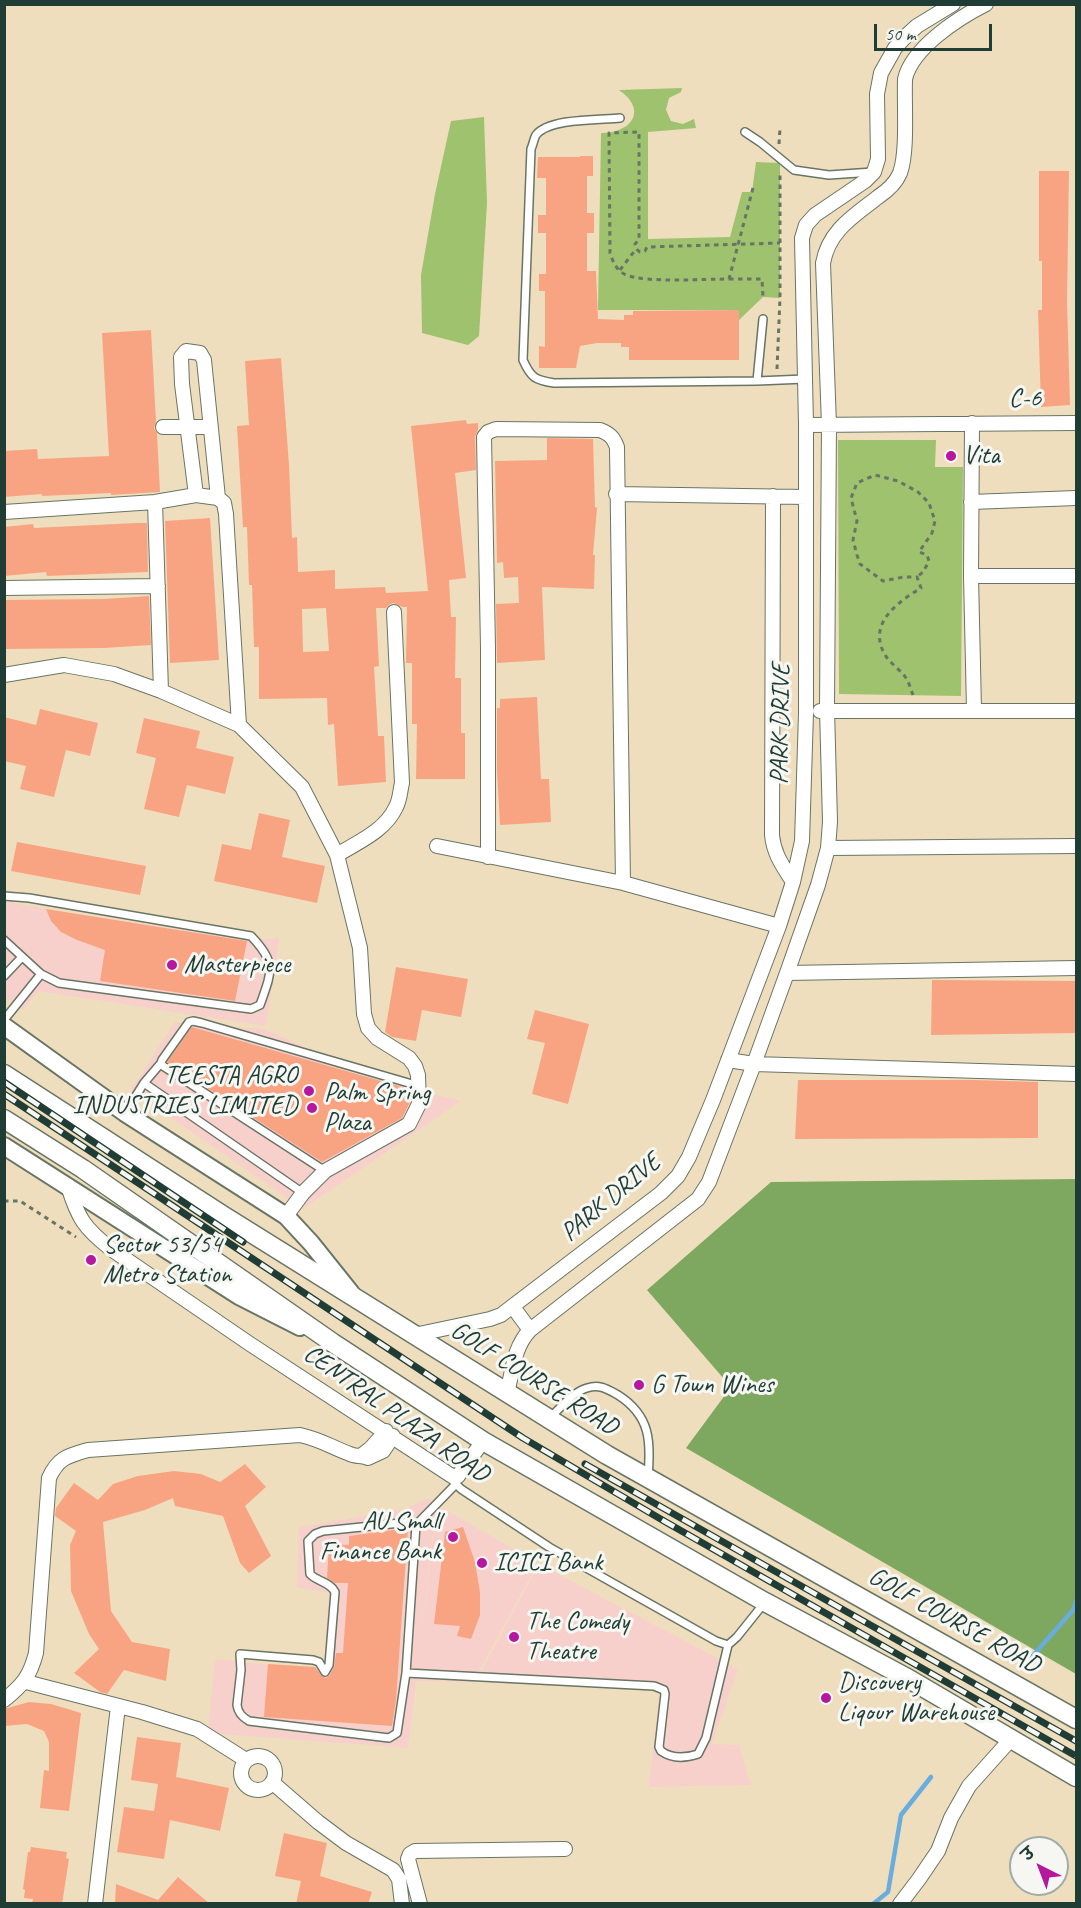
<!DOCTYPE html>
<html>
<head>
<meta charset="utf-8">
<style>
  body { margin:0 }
  #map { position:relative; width:1081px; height:1908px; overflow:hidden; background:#efdebd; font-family:Caveat,"Playpen Sans Deva",sans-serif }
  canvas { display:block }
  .frame { position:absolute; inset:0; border:6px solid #1f3d34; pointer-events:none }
  .north { position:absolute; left:1009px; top:1836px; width:60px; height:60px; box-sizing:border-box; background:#f6f6f2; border:2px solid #a0aca6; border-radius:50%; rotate:318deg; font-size:16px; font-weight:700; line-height:24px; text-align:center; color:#1f3d34 }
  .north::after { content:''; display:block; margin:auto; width:21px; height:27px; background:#b5179e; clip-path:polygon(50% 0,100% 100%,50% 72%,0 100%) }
  .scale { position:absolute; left:874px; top:24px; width:118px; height:27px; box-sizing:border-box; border:3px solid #1f3d34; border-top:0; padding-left:8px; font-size:18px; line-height:21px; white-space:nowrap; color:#1f3d34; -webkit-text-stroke:4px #f6f6f2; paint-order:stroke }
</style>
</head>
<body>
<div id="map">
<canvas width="1081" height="1908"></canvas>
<div class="frame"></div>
<div class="north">उ</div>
<div class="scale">50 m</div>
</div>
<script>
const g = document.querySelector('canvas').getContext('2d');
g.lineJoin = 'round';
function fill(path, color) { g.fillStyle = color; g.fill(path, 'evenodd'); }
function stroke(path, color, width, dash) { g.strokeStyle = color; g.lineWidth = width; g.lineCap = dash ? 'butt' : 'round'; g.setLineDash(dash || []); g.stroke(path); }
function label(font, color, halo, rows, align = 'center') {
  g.font = font + ' Caveat,sans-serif'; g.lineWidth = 6; g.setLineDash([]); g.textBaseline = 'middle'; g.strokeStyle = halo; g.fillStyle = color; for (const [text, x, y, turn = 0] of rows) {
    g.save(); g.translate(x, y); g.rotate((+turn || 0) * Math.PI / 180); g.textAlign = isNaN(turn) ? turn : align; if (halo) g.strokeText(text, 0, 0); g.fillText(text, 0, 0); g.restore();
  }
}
fill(new Path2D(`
  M4 901 46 909 247 940 279 938 266 1026 38 991 23 1010 5 998Z
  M175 1022 264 1029 381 1081 461 1101 303 1209 131 1090Z
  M428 1498 436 1504 417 1670 437 1505 538 1563 473 1682 416 1681 408 1748 208 1733 215 1659 323 1670 329 1593 297 1587 299 1527 406 1509Z
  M539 1564 738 1669 712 1744 739 1745 751 1785 649 1787 660 1689 476 1681Z`), '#f7d0cb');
fill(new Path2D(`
  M682 88 681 92 669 98 666 110 671 121 683 124 694 119 696 128 648 132V239L730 237 742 192H752L756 162 780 163V298L763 297 739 320V310H598L601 133C632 133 648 110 619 90Z
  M484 117 487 203 479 336 468 345 422 333 421 275 435 194 451 121Z
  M838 440H936L935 467H963L961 696 839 694Z`), '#9ec26d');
fill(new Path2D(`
  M1076 1179V1674L686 1448 731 1387 647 1290 771 1182Z`), '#7ea860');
stroke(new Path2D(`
  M1030 1659 1074 1609 1076 1601
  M873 1904 888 1892 901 1815 931 1777`), '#69adde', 4.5);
fill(new Path2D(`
  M580 156H593V176H587V213H594V233H587V271H596L598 319 624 320V315H633V311L739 310V360H629V347H621V343H597L580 346 576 368H539V346L545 347V291H539V274H546V233H538V215H546V178H537L538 157H580Z
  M1039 171H1069L1067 301 1070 405 1041 407 1038 310H1042V261H1039Z
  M151 330 156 422 154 428 157 433 160 492 111 495V493L42 496V494L4 497V451L37 449 38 459 109 456 102 333Z
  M281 358 289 465 292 538 297 537 298 572 335 570V589L385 587 386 593 428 591 411 426 466 420 467 424 478 423V430L475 437 476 470 455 473 466 578 449 580 451 617H456L455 678H461V733H465V779H416L417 724H412V663H406L407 607H402L394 603 390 604 386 608H376L379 666 374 667 378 736H384L386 782 338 786 334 724 328 725 327 698 259 699V647H254L252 585H249L247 527H243L237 426 249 425 245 361ZM326 608 329 651 303 652 302 609Z
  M547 438 593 439 595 507 597 508 593 555H595L594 589 542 587 545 660 497 663 496 604 519 603 518 577 504 578 503 562 497 563 495 461 547 460Z
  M210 518 219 660 170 663 165 521Z
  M136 523H147L148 572 47 576 46 572 4 576V527L33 524 34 528Z
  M149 596 151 645 104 648 4 649V600L104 599Z
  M537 697 541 779H549L551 822 500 825 497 771V708H500V699Z
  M40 709 98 723 90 756 66 750 54 797 20 789 26 766 4 761V717L36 725Z
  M144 718 200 731 196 748 234 757 225 794 187 785 179 817 144 809 156 758 136 753Z
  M259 813 290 820 282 857 325 866 317 903 214 881 222 844 251 850Z
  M17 842 146 866 140 895 11 871Z
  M46 909 247 941 235 1001 100 981 105 950 77 940 61 932 51 921Z
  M396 967 468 979 461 1017 422 1010 416 1041 392 1037 385 1032Z
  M932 980 1077 981V1033L931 1035Z
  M535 1010 589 1024 568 1104 532 1094 545 1043 527 1039Z
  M192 1027 409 1089 410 1102 402 1118 322 1162 167 1062Z
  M798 1080H975L1038 1082V1138L795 1139Z
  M245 1464 266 1487 245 1506 271 1556 249 1573 240 1563 223 1516 175 1506 173 1498 145 1510 103 1522 111 1611 132 1642 170 1649 166 1681 124 1670 107 1694 100 1692 74 1673 99 1649 89 1634 71 1591 70 1545 76 1531 55 1516 56 1508 74 1483 98 1500 113 1484 138 1476 174 1471 201 1474 220 1482Z
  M463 1527 475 1562 480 1592V1615L471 1639 457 1636 460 1626 434 1624 445 1532Z
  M408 1528 396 1700 392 1726 264 1717 268 1664 315 1667 321 1675 326 1678 330 1675 334 1667 336 1653H343L348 1583H335L327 1578 329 1544 349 1545V1536Z
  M29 1702 51 1704 81 1713 69 1811 40 1808 44 1770 49 1771V1742L44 1731 27 1724 4 1726V1709Z
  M137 1737 181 1743 176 1777 229 1788 220 1831 170 1820 164 1859 117 1852 124 1807 154 1811 158 1784 131 1780Z
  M284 1833 327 1843 320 1876 372 1892 368 1904H296L301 1881 275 1876Z
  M31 1847 67 1852 66 1858 69 1859 62 1904H32L33 1899 24 1898 25 1890 23 1889 28 1852H30Z
  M178 1877 210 1904H115L116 1884 158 1900Z`), '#f8a483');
const service = new Path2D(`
  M620 118C600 120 549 118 536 135 534 138 533 145 531 149L523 360C531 378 535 380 554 383L757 381 805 379
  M745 132 760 142 794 170 829 175 873 172
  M757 381 763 319
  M4 896 29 898 251 936C277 963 272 971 260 1005L251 1009 59 983 41 974 4 940
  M4 976 22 957
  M4 1020 41 974
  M144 1083 161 1063
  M125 1113 144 1083 303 1193
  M325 1171 163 1066 161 1063 162 1060 189 1022 193 1021 202 1023 419 1086
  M551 1417C561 1407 573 1392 587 1388 600 1384 607 1389 618 1395 651 1416 651 1442 648 1477
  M455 1480 456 1484 461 1489 549 1547 716 1641 728 1645
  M416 1525 410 1522 323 1531 315 1534 308 1541 310 1574C318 1582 330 1582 335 1592L329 1665 325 1672 319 1662 313 1660 240 1654 241 1670 237 1705C238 1713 242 1717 249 1721L389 1738 397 1733 406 1673 416 1525 456 1484
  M406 1673 654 1686 664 1690 665 1694 659 1747 661 1751C672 1759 686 1758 698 1754L706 1738 728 1645 737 1637 765 1602`);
const minor = new Path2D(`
  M972 423 971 576 974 710
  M806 425 1076 423
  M163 427H210
  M616 494 806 497
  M196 495 182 384 181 357 186 351 200 353 204 360 218 498
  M773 496 772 835C774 855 783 866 793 882
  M155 502 161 691
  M971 502 1076 498
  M4 512 155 502 196 495 218 498 224 503 226 514 239 725
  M971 576H1076
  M4 588 158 586
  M4 675 64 665 114 674 161 691 239 725 302 787 337 855 360 948 364 1014 368 1028 377 1038 409 1058 415 1066 418 1075 419 1104 409 1124 325 1171 303 1193 286 1216
  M820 711H1076
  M437 846 623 883 779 926
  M828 848 1076 846
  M337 855C358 842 385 831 396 807 400 800 400 791 402 783L394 612
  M488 857V648L484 437 488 432 496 429 600 430C610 434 613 437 617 447L623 883
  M787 973 1076 968
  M728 1060 754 1064 1076 1074
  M68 1186C78 1218 84 1228 111 1249L250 1344 455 1478 458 1476 483 1441
  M513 1307 530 1330
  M414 1335 490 1319 501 1315 661 1193 678 1176 689 1157 713 1100 779 926 793 882 802 841 806 713V425L802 238 806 225 815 215 865 181 874 172 878 159 877 94 881 73 895 48 906 36 917 26 953 4
  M507 1393C513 1371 513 1348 530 1330L698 1199 709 1182 754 1064 787 973 818 885 828 848 830 822 827 709 829 425 823 263C829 230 854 216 878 197 887 191 896 183 900 173 908 151 904 104 905 79 912 48 958 18 986 4
  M362 1455 371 1448 386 1431
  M26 1682 142 1712 197 1729 246 1760
  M4 1700C23 1685 30 1676 36 1653L49 1478C58 1458 67 1456 88 1450L300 1435C322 1440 331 1447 350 1454 356 1457 362 1455 368 1458L383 1451 393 1436
  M241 1773a17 17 0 1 1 34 0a17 17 0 1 1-34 0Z
  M273 1783 318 1822 346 1843 393 1870 399 1879 402 1904
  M95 1904 118 1706
  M420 1904 408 1859 410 1854 415 1851 565 1849
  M900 1904 919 1879 938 1851 951 1818 969 1786 1011 1739`);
const tertiary = new Path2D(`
  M4 1026 125 1113 286 1216 311 1243 351 1293
  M4 1146 239 1296 300 1327`);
const secondary = new Path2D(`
  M4 1074 224 1216 607 1455 1076 1719
  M4 1119 83 1169 333 1343 483 1441 765 1602 909 1679 1076 1777`);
stroke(service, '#687564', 10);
stroke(minor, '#687564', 16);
stroke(tertiary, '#687564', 20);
stroke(secondary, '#687564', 21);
stroke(new Path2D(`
  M779 144 780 128
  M753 188 729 279C705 279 645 283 626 275 616 270 613 262 610 253L609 133 639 132V240L635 244 636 249 640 252 645 251 647 247 780 243
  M620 270 636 249
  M729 279H762L763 297
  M777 369 780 298V172
  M913 695C911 690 909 682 906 678 900 669 889 663 884 653 868 623 898 602 921 588L917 577H904L883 581 860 564 857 555 853 540 857 521 851 498 857 483 875 475 898 481 918 492 929 503 935 521 932 533 919 552 927 555 929 561 923 572 917 577
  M4 1201H20L76 1237`), '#687564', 3, [4.5, 4.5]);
stroke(service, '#fff', 7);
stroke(minor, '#fff', 14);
stroke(tertiary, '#fff', 16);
stroke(secondary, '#fff', 18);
const rail = new Path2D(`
  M4 1082 243 1242
  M4 1094 523 1438 664 1521 1076 1756
  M585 1464 1076 1741`);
stroke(rail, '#1f3d34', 7);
stroke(rail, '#f6f6f2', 4.5, [14]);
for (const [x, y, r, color] of [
  [951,456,6,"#b5179e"],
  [172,965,6,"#b5179e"],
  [309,1091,6,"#b5179e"],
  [312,1108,6,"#b5179e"],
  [91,1260,6,"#b5179e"],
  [639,1385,6,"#b5179e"],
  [453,1537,6,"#b5179e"],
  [482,1563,6,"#b5179e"],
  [514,1637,6,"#b5179e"],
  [826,1698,6,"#b5179e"]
]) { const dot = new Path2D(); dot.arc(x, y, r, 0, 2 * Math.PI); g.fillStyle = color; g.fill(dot); stroke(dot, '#f6f6f2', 2); }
label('26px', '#1f3d34', '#f6f6f2', [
  ["C-6",1025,399],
  ["PARK DRIVE",781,724,-89],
  ["PARK DRIVE",611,1198,-40],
  ["GOLF COURSE ROAD",534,1379,32],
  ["CENTRAL PLAZA ROAD",396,1414,35],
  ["GOLF COURSE ROAD",954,1621,29]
]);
label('26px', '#1f3d34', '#f6f6f2', [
  ["Vita",963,456],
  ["Masterpiece",184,965],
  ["TEESTA AGRO",297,1076,"right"],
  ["INDUSTRIES LIMITED",297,1106,"right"],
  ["Palm Spring",324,1093],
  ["Plaza",324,1123],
  ["Sector 53/54",103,1245],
  ["Metro Station",103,1275],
  ["G Town Wines",651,1385],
  ["AU Small",441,1522,"right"],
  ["Finance Bank",441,1552,"right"],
  ["ICICI Bank",494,1563],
  ["The Comedy",526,1622],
  ["Theatre",526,1652],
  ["Discovery",838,1683],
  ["Liqour Warehouse",838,1713]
], 'left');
</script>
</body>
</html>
